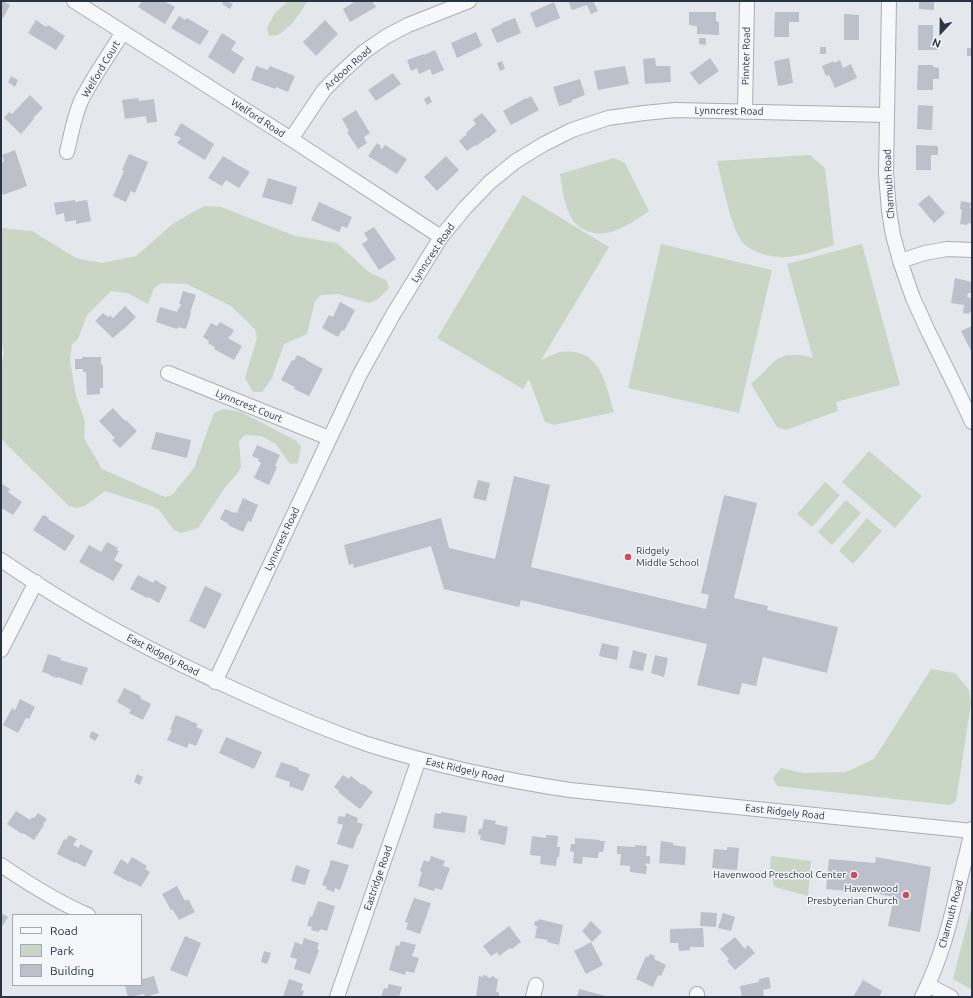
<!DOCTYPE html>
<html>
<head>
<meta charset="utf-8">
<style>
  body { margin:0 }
  #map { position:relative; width:973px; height:998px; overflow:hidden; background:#e4e7ec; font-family:Ubuntu,sans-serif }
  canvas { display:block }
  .frame { position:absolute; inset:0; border:2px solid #2b3445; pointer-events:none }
  .legend { position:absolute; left:12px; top:914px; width:130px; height:72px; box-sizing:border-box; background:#f4f6f9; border:1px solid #a4a8b1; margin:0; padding:5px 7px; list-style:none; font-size:12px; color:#2b3445 }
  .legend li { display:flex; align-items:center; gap:8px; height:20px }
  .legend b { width:20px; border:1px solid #a4a8b1 }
  .north { position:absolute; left:921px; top:12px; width:40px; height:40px; -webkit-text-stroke:3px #f4f6f9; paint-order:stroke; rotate:202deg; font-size:11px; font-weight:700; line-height:16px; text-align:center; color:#2b3445 }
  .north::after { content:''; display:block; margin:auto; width:14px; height:18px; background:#2b3445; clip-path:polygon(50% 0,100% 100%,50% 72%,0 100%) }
</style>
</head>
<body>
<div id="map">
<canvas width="973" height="998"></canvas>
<div class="frame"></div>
<ul class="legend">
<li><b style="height:5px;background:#f7f8fa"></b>Road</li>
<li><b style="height:11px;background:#c9d6c5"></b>Park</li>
<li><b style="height:11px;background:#bbc0ca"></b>Building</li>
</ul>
<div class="north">N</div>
</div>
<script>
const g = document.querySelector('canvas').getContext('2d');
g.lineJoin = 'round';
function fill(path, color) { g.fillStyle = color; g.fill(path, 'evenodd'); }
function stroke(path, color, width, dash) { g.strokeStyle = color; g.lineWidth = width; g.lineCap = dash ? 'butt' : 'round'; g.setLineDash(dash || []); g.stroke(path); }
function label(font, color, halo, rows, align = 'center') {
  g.font = font + ' Ubuntu,sans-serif'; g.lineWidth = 3; g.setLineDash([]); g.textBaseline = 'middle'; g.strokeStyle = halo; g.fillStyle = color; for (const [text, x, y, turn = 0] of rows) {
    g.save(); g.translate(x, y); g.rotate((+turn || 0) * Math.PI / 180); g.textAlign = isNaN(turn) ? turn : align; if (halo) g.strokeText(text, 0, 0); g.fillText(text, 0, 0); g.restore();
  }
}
fill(new Path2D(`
  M288 1H308L292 24 278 35 269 36 267 28 275 13Z
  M810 155 825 168 834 245C818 250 800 257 783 257 769 257 754 253 743 243 731 229 722 180 717 161Z
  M614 158 625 163 649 211C640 217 629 225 619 229 597 239 574 232 567 208 563 197 562 185 560 174Z
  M523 195 609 247 541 360C547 358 554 353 561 352 600 347 605 382 614 412L554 425 545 422 529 379 523 389 437 338Z
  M204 206 221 207 295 236 337 243 370 273 386 280 389 288 377 300 369 303 338 294 321 295 315 301 307 334 284 344 272 378 262 392H253L245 378 257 338 255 329 231 306 187 284 162 283 154 288 148 304 127 293 111 291 87 315 78 339 72 344 70 361 76 396 85 421 84 438 102 469 165 497 173 494 194 468 211 421 214 413 223 409 241 412 295 440 301 446 298 463 290 464 276 444 261 436 245 435 239 441 241 467 237 474 226 486 198 528 181 533 174 530 159 510 152 506 105 491 85 506 77 508 69 506 1 439V365L4 353 1 339V228L32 231 76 258 102 263 136 256 174 223Z
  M661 244 772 270 739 413 628 388Z
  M862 244 900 385 836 402 838 411 786 430 777 427 751 384 777 359 787 355H802L813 358 787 264Z
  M869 451 922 496 895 528 842 482Z
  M825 482 840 495 812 527 797 514Z
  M846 500 861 513 832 545 818 532Z
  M867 518 882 531 853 564 839 551Z
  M931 669 955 673 969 690 971 703 956 801 950 805 777 786 773 778 781 768 803 773 846 772 874 759Z
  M771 856 811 861 808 896 775 887 773 884V872L770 868Z
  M972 905V990L953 979Z`), '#c9d6c5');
fill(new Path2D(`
  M1 1H3L10 5 3 18 1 17Z
  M142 1H164L175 7 165 24 138 7Z
  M224 1H227L233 4 230 9 222 4Z
  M356 1H372L376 7 350 22 343 9Z
  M568 1H593L598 11 591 14 587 5 572 10Z
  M919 1H934V10L919 9Z
  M554 2 560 18 536 28 530 13Z
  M689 12H716V21L719 22V35L697 34V26L689 25Z
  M775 12H799V22H789V37H774Z
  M844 14 859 15V40H844Z
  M179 16 185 20 187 18 209 31 200 45 171 28Z
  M515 18 521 33 497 43 491 29 502 24V23Z
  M36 20 46 27 48 25 65 36 56 50 28 33Z
  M325 20 338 34 316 56 303 42Z
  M918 25H933V39H939V50H918Z
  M476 32 482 46 457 58 451 43Z
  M222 33 236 42 231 50 244 58 234 74 208 57Z
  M699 38H706V45L699 44Z
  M820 47H826V54H820Z
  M967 48H972V56H967Z
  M435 50 444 70 432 75 430 69 419 74 417 68 411 71 407 60 424 54V55Z
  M655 58 656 66H670L671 82 645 84 643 59Z
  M710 58 719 71 699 85 690 73Z
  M789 58 793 83 778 86 774 61Z
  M840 60 843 68 851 64 857 78 835 88 829 75 826 76 822 66 834 61V63Z
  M502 61 505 69 500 71 497 63Z
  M918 65H933V67L939 68V79H933V90H917Z
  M256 66 268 70 270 66 295 76 288 92 276 87 275 89 251 80Z
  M625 66 629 84 598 90 594 71Z
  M393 73 401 84 376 101 368 90Z
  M11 76 18 80 15 87 8 82Z
  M580 79 585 95 572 100V102L559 106 553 87Z
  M30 95 43 108 33 118 34 119 21 134 4 118 9 112 12 114Z
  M429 96 432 102 427 105 424 99Z
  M531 96 539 110 511 125 503 111 526 98V99Z
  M138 98 139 101 154 99 157 122 147 123 146 116 125 119 122 100Z
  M918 105 933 106 932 130 917 129Z
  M356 110 370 133 364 137 367 143 358 149 347 132 349 131 342 119Z
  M482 113 497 131 487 139V138L476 146 475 145 467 151 459 141 467 134 466 133 476 124 473 120Z
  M181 123 214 144 205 160 177 143 181 138 174 135Z
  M377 143 381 146 380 148 382 149 385 145 407 159 397 174 368 156Z
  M916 145 938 146V155H931V170H916Z
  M15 150 27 186 3 195 1 189V163L4 161 2 155Z
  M129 154 148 162 135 193 131 191 126 202 113 196 124 171 122 170Z
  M223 156 250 172 239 188 226 180 222 186 208 178Z
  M446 156 459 170 437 191 424 177Z
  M268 178 297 187 292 205 262 197Z
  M929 195 945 213 934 223 918 204Z
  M75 200V202L87 200 91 221 76 224V220L65 222 64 213 56 215 54 203Z
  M961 201 971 203 970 208H972V224L968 223 967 225 960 224 962 210 960 209Z
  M319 202 352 217 347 228 342 226 339 232 311 220Z
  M374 227 396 259 379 270 362 244 368 240 364 233Z
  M955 278 972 282V293H968L967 297 972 298V312H970L969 314 963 313 964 305 951 303Z
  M183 291 196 295 190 313H191L186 329 178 327 177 329 156 322 160 307 177 312 178 308 179 309 181 304H179Z
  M340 302 355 310 344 331 342 330 338 337 322 328 329 315 333 317Z
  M125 306 136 317 123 330H122L113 338 95 321 103 313 108 317 110 315 113 318Z
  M220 322 234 330 230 337 229 336 228 338 242 346 234 360 214 349 215 347 208 343 209 341 203 337 211 323 217 326Z
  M972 326V353L961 331Z
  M297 355 306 359V360L323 369 309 396 294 389 295 387 281 380 292 360 294 361Z
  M82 357H101V365H103V388H100V394L87 395 86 372H83V369H75V359H82Z
  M113 408 125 421 126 420 137 431 120 448 112 440 115 438 99 421Z
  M156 432 191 440 187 458 151 449Z
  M257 445 280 455 275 466 277 467 269 485 254 478 261 463 258 461 259 459 252 456Z
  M514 476 550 485 531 567 706 609 709 595 701 593 724 495 757 503 734 598 768 606 767 610 838 627 827 673 763 657 756 686 742 683 739 695 697 685 707 644 521 600 519 607 444 589 431 546 354 568 353 564 349 565 344 545 441 518 449 548 495 559Z
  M478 480 490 483 486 501 473 498Z
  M1 483 10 489 8 492 22 502 13 515 1 508Z
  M243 498 258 505 251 522 248 521 243 532 228 525 229 524 220 519 225 509 234 513V512L237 513Z
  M43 515 44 516V515L49 518 48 519 75 536 65 551 33 530Z
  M107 542 118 548 116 550 119 551 114 560 123 565 113 581 100 573V574L79 562 89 545 101 552Z
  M138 575 153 583 155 580 167 587 159 603 148 597 147 598 130 589Z
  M205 586 222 594 205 629 189 621Z
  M602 643 619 647 617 660 599 656Z
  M633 650 647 654 643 671 629 668Z
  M48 654 61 658 60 660 88 668 87 672H86L82 685 58 677 57 678 49 675 50 674 42 672Z
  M655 655 668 658 664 677 651 673Z
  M124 688 141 696 140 698 151 704 143 720 129 713 131 710 117 702Z
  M20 699 35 707 29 719 26 718 18 733 3 725 12 708 15 710Z
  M176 715 198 724 196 727 203 730 196 746 189 743 187 748 167 740 172 730H170Z
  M92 731 99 735 95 741 89 737Z
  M226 737 262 752 254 769 219 753Z
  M281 762 299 768 298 770 310 774 303 791 289 786 290 782 275 777Z
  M137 774 143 777 140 785 134 782Z
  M343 775 349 779 351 776 362 785 363 784 373 792 360 809 338 792 339 791 334 787Z
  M16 811 30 820 32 817 34 818 38 813 47 819 43 824 44 825 34 840 23 833 22 834 7 824Z
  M441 812 467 816 465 833 433 828 435 813 441 814Z
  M346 813 358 818 357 822 363 824 359 835 358 834 353 849 337 844 343 825 337 823 339 816 345 817Z
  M484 819 496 821 495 824 508 827 505 845 480 840 481 835H478L479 829H482Z
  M69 835 77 839 73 845 79 848 80 844 93 851 85 867 75 862V863L57 854 64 839 66 840Z
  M546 835 558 836 557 847H560L559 857H557L556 866 540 864 541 856 530 855 532 836 546 838Z
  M575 838 600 840V841H605L603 852H599L598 858 583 857 582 864 573 863 574 852 570 851 571 844H575Z
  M661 841 673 843V845L686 847 685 865 659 863Z
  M635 845 647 846 646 856H650V864L646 863 645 866H647L646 874 630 872V866L620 865 621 854H617V846L635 847Z
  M727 847 739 848 737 870 712 868 714 849 727 850Z
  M431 856 445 861 443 866 450 868 442 890 435 888 434 891 418 886 422 872 420 871 424 860 429 862Z
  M132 857 147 866 145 869 150 872 141 887 130 881 129 882 113 873 121 859 128 864Z
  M876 857 931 867 920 932 888 926 894 897 879 894 826 889 829 859 875 863Z
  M331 860 349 865 340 890 335 888 334 892 326 889 327 887 322 885 325 875 326 876Z
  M296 865 310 870 305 885 291 881Z
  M177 886 185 901 188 899 195 912 179 920 173 910H171L162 894Z
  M414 898 431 903 420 934 406 929 408 923 405 922Z
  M318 901 335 906 327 931 320 929 319 932 311 930 312 927 307 926 310 916 312 917Z
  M701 912 717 913 716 927 700 926Z
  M1 913 8 917 1 928Z
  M723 913 735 917 731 931 718 928Z
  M539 919 563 925 559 945 547 942 548 940 535 938 537 926 534 925 535 921H538Z
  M591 921 602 932 592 942 582 931Z
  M509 926 521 942 512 949 510 948 499 956 497 952 491 956 483 946Z
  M703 928 704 947H690V950L679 951 678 943H670V929Z
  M185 936 201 943 187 977 170 970Z
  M735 937 745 949 748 945 755 953 735 970 727 961 729 959 720 949Z
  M304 938 319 943 317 949 319 950 310 974 294 969 297 959 290 957 295 942 302 945Z
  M401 941 416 945 412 956 419 958 414 973 406 971 405 975 389 970 396 945 399 946Z
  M591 942 603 965 586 974 574 951Z
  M264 951 271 953 267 964 261 962Z
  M650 954 655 956 654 959 666 965 661 976 658 975 653 987 636 979 646 956 648 957Z
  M483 975 488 976 487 977 491 978V976L495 977V978L498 979 496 992H499V997H476L479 976 483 977Z
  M154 976 159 993 145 997 144 994 128 997 125 985H141V978L142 977 143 979Z
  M769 977 771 988 763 990 764 997H742L740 986 759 982V979Z
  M289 979 303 984 301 990 304 991 302 997H283Z
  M863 980 882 991 879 997H853Z
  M389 984 402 987 399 997H381L384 988 387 989Z
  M579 989 606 996V997H577Z`), '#bbc0ca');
const minor = new Path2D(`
  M74 1 291 139 441 237
  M889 1 886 174 889 211 893 235 900 261 913 298 928 331 959 394 972 422
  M745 112 747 1
  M291 139 324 90 343 71 365 51 387 36 408 25 469 1
  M67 152C71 135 74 117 81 101 93 77 109 55 123 32
  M900 261 925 253 947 249 972 250
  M168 373 329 438
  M1 560C78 613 163 658 249 696 288 714 327 730 367 744 434 765 502 780 570 790L972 831
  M1 650 36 582
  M215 682 360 374 394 313 441 237 465 208 490 182 516 161 544 144 572 130 608 118 644 113 675 110 887 115
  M1 865C29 884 57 902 88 915
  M928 985 951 997
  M337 997 419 759
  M533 997 536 985
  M697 997V994
  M922 997C941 960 951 920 960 880 964 863 969 846 972 829`);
stroke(minor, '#a9aeb7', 16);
stroke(minor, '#f7f8fa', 14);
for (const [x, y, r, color] of [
  [628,557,4,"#d1495b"],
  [854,875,4,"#d1495b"],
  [906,895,4,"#d1495b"]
]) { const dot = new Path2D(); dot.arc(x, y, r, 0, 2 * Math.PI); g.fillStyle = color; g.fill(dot); stroke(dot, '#f4f6f9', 1.5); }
label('10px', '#2b3445', '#f4f6f9', [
  ["Pinnter Road",746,56,-89],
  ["Ardoon Road",348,68,-42],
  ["Welford Court",101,69,-59],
  ["Lynncrest Road",729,111,1],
  ["Welford Road",258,118,33],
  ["Charmuth Road",889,184,-93],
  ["Lynncrest Road",433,253,-56],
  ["Lynncrest Court",249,406,22],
  ["Lynncrest Road",282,539,-65],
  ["East Ridgely Road",163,655,27],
  ["East Ridgely Road",465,770,13],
  ["East Ridgely Road",785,812,6],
  ["Eastridge Road",378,878,-71],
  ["Charmuth Road",951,914,-75]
]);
label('10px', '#2b3445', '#f4f6f9', [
  ["Ridgely",636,551,"left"],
  ["Middle School",636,563,"left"],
  ["Havenwood Preschool Center",846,875],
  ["Havenwood",898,889],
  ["Presbyterian Church",898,901]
], 'right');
</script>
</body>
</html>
